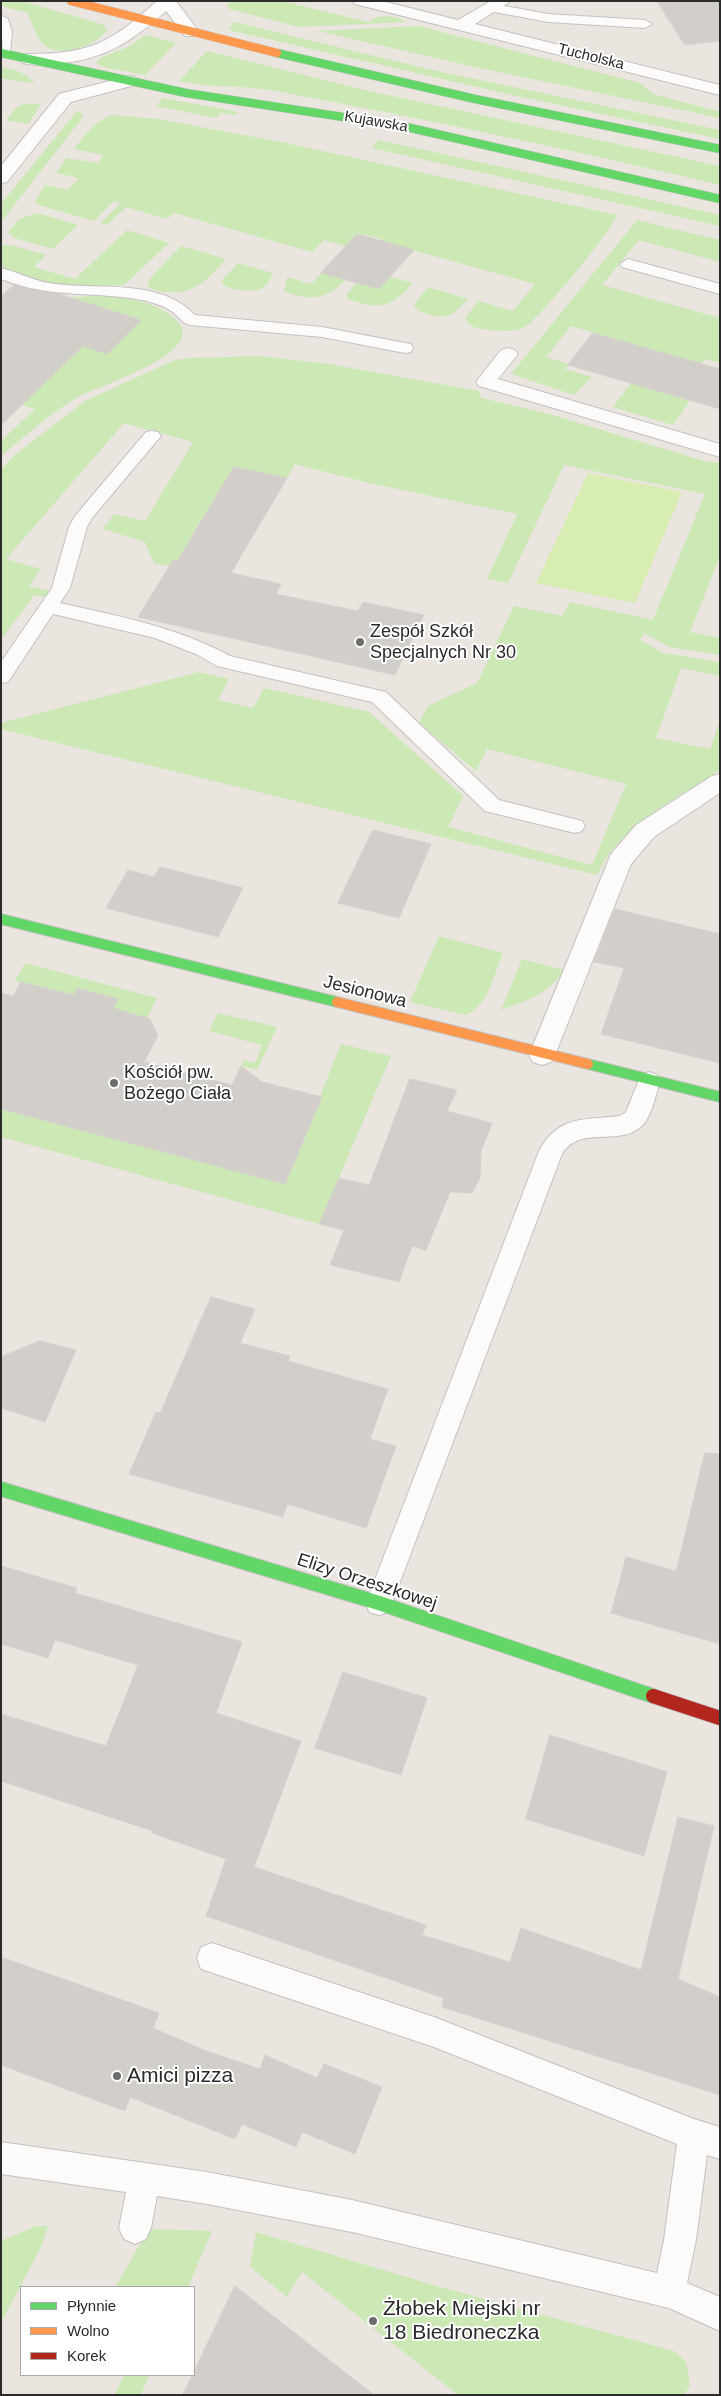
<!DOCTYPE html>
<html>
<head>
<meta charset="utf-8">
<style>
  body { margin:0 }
  #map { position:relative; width:721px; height:2396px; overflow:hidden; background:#eae5df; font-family:Helvetica,sans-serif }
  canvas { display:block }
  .frame { position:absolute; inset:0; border:2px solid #2b2b2b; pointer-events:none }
  .legend { position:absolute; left:20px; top:2286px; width:175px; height:90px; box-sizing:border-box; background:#fff; border:1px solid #aaa; margin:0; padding:6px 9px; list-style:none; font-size:15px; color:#2b2b2b }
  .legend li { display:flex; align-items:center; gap:10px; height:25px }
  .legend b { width:25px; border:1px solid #aaa }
</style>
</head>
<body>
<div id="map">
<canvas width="721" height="2396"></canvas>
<div class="frame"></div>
<ul class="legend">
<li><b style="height:6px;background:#63d668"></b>Płynnie</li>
<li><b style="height:6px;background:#ff974d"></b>Wolno</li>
<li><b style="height:6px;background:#b3261e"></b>Korek</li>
</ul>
</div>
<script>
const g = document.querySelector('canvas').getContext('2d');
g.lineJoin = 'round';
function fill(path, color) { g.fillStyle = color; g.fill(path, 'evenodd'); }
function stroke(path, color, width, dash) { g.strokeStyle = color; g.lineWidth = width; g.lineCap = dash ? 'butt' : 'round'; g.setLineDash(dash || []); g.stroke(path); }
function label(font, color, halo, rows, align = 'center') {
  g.font = font + ' Helvetica,sans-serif'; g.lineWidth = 4; g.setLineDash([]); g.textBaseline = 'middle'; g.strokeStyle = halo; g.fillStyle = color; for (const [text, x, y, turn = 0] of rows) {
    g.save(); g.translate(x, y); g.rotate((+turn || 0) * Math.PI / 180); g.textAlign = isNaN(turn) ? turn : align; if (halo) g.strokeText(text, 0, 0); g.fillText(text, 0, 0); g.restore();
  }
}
fill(new Path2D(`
  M1 1H21L95 22 103 25 107 30C97 46 58 59 43 44 35 37 33 22 27 13L1 6Z
  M230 1H282L368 22C381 14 393 15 406 22L299 27 229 9 227 6Z
  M234 22 437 71 720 130V139L503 93 229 30Z
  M418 26 640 83 653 94 720 112V118L479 68 318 31Z
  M146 35 176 43 145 75 104 67 96 63 100 58 128 47Z
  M207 51 369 91 720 166V185C573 150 425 119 276 91 244 85 211 88 179 81Z
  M1 67C16 69 25 73 36 84L1 78Z
  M163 98 238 112 235 115 221 113 216 118 156 106Z
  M23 104H41L28 124 6 120 17 107Z
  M77 111 83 115 80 121 1 222V204Z
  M113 115 158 119 281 142 617 215C614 228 538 320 525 327 513 333 496 331 483 329 475 328 468 326 465 318L478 301 513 311 535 284 412 250 370 253 382 239 357 233 345 246 324 240 312 252 174 213 167 219 126 207 107 225 100 223 121 203 114 201 94 221 38 205 35 201 45 185 68 190 79 178 56 173 67 158 98 163 103 155 74 149C85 135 95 120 113 115Z
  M379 140 720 215V226L372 148Z
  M38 213 78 225 53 249 15 238 8 232 19 219Z
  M637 220 720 240V262L639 240 602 285 720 318V363L705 359 699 367 656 351 571 326 546 357 568 364 565 369 592 377 574 395 511 374Z
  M127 230 169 243 124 285C81 288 39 286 1 266V245H11L46 255 34 267 75 279Z
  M181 246 226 259C204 285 186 301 149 288L148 283 152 276Z
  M238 263 273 273C271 277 268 284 264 287 254 294 233 290 223 285L222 280Z
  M322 273 345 280C328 300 308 301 284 291L287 277 311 284Z
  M390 277 413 283C390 308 381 310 348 299L346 296 356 283 379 289Z
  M428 287 468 299C453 314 449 321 427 314 421 312 417 311 414 305Z
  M100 296C128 298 153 300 175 319 213 351 98 386 80 396 52 411 26 436 1 456V441L35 409 9 401 36 375 49 379 83 346 107 353 141 320 96 306 59 301 72 297Z
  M260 356 329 364 479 391 481 398 549 414 704 461 720 463V556L690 632 720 638V655L670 647 644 633 640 640 663 653 720 662V676L681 668 656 738 710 749 720 720V770C677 799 619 825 597 875L1 729V723L199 672 229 679 218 700 253 708 264 688 369 712 463 796 448 827 592 865 626 784 487 749 476 771 419 723 428 706 477 683 514 606 562 616 570 602 653 620 705 494 564 465 508 583 487 579 517 514 369 483 295 464 287 478 234 467 195 530 180 561 173 560 169 566 154 563 145 542 103 529 114 514 145 521 193 442 124 423 6 559 41 569 29 586 50 591 46 597 34 595 1 640V470L16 454 85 401 175 360 190 358Z
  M631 383 690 401 673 425 613 407Z
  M439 936 503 953C494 974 488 1007 465 1015L410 1002Z
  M522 959 564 970C550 993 526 1001 501 1010Z
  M25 963 157 998 147 1018 126 1013H110L118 999 78 988 74 995 15 981Z
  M218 1013 277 1027 257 1070 241 1066 244 1060 255 1063 262 1045 209 1031Z
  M341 1044 391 1056 319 1224 1 1137V1109L285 1184 322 1098 321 1094Z
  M36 2226H48L42 2245 1 2323V2241Z
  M149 2229 212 2231 188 2287H115Z
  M256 2232 440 2287 674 2351 686 2362 690 2385 684 2395H458L302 2272 287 2297 250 2267Z
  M124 2375H149L141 2395H114Z`), '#cbe8b5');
fill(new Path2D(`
  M588 473 682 492 635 603 536 583Z`), '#d7edb1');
const building = new Path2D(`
  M657 1H720V41L685 45Z
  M357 234 414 250 379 289 321 273Z
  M14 285 59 294 141 320 107 354 83 346 1 425V297Z
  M593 333 720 369V409L568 365Z
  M234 467 287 478 231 573 281 584 276 594 358 611 363 602 424 615 395 675 138 617 173 560 177 561Z
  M373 830 431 844 399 918 338 903Z
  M160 867 243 888 218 937 106 908 128 870 154 877Z
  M615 909 720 934V1063L601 1034 624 968 594 962Z
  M21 982 74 995 77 988 118 999 113 1008 150 1019 158 1035 144 1062 232 1085 241 1066 262 1082 322 1097 285 1184 1 1109V993L13 996Z
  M410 1079 457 1090 447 1111 492 1123 481 1151 480 1178 472 1193 450 1192 426 1250 412 1246 399 1282 330 1265 344 1230 319 1224 339 1178 369 1185Z
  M211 1297 255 1309 240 1343 290 1356 288 1361 388 1389 370 1439 396 1446 366 1528 287 1504 283 1517 129 1474 156 1412 160 1413Z
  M40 1341 76 1350 45 1422 1 1408V1357Z
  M705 1453 720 1454V1644L611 1613 626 1557 676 1571Z
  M1 1566 77 1588 75 1593 242 1642 216 1713 301 1741 254 1867 426 1925 422 1935 510 1962 521 1928 641 1970 678 1817 714 1826 678 1979 720 1997V2095L442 2007 444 1998 206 1916 226 1859 152 1833 153 1831 1 1781V1714L106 1746 138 1665 55 1640 48 1658 1 1644Z
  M343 1672 427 1698 401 1775 315 1748Z
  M550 1735 667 1772 644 1856 526 1819Z
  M1 1957 159 2013 153 2028 206 2051 260 2069 265 2055 317 2078 324 2064 382 2087 355 2154 302 2132 296 2147 242 2124 235 2139 130 2097 125 2111 1 2065Z
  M235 2286 374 2395H183Z`);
fill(building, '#d2cfcb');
stroke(building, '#d5d1cb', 1);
const lane = new Path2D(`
  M494 4 548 14 645 20 652 24 645 28 548 22 489 11 487 8Z
  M1 15 8 19 12 32 10 53 3 57Z
  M628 259 720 284V294L622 267 620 264Z
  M1 268C17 272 32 280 49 283 96 291 159 277 195 315L322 327 405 343 411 344 413 348 411 352 405 353 322 337 190 325C183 323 181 319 175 314 168 307 156 304 147 301 96 290 54 300 1 279Z
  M152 431 158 432 161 436 92 518 87 527 70 588 60 603C118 616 177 627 230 656L386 692 499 800 582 821 585 826 582 831 575 833 485 811 372 702 217 666 198 655 155 638 53 614 8 682 1 683V662L52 588 69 527 75 516 146 432Z
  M649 1072 657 1075 660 1081C656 1094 652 1115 643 1125 620 1148 580 1124 562 1154L392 1603 389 1612 379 1615 369 1612 366 1603 539 1151C558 1115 585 1120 620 1116L626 1112 641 1075Z
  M212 1943 434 2017 694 2119 720 2127V2159L707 2155 696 2240 687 2283 720 2297V2331L669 2308 352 2232 207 2204 157 2196 151 2228 146 2239 135 2244 124 2239 119 2228 126 2192 1 2174V2142L207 2172 352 2200 657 2273 664 2240 677 2144 434 2047 201 1969 197 1958 201 1947Z`);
const street = new Path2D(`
  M157 1H176L199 32 197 36H185L166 11C135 39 104 60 61 63 49 65 35 66 23 63L21 59 23 55 29 54C90 54 112 42 157 1Z
  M353 1H382L458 20 491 1H511L475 24 720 85V95L355 4Z
  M129 76 135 77 138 81 135 85 71 102 7 182 1 183V166L59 94Z
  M508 348 515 350 518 354 498 379 720 444V457L479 386 476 382 479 378 501 350Z
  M720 774V793L654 837 631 864 555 1055 551 1062 542 1065 533 1062 529 1055 611 854 636 825 712 776Z`);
const fastFar2 = new Path2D(`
  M1 53 186 93 402 126 720 199
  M277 53 475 99 720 149`);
const fastFar1 = new Path2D(`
  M1 919 337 1002
  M588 1064 720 1097`);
const fast = new Path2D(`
  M1 1489 379 1603 653 1696`);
const slowFar1 = new Path2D(`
  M71 1 277 53`);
const slow = new Path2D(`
  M337 1002 588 1064`);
const jam = new Path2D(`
  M653 1696 720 1718`);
stroke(lane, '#c3c1c1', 2);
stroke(street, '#c3c1c1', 2);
stroke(fastFar2, '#c3c1c1', 9);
stroke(fastFar1, '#c3c1c1', 12);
stroke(fast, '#c3c1c1', 16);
stroke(slowFar1, '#c3c1c1', 9);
stroke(slow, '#c3c1c1', 12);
stroke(jam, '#c3c1c1', 16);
fill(lane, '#fcfbfa');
fill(street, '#fcfbfa');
stroke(fastFar2, '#63d668', 8);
stroke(fastFar1, '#63d668', 10);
stroke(fast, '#63d668', 14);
stroke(slowFar1, '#ff974d', 8);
stroke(slow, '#ff974d', 10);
stroke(jam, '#b3261e', 14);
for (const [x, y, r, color] of [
  [360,642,5,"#6e6c6a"],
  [114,1083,5,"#6e6c6a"],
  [117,2076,5,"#6e6c6a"],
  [373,2321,5,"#6e6c6a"]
]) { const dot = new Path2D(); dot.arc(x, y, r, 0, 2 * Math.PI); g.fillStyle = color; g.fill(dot); stroke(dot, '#fff', 2); }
label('15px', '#2b2b2b', '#fff', [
  ["Tucholska",591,57,14],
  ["Kujawska",376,122,10]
]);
label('18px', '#2b2b2b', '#fff', [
  ["Zespół Szkół",370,632],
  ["Specjalnych Nr 30",370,653],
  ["Kościół pw.",124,1073],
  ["Bożego Ciała",124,1094]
], 'left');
label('18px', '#2b2b2b', '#fff', [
  ["Jesionowa",365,992,14],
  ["Elizy Orzeszkowej",367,1582,18]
]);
label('21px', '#2b2b2b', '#fff', [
  ["Amici pizza",127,2076],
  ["Żłobek Miejski nr",383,2309],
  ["18 Biedroneczka",383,2333]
], 'left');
</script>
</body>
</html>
